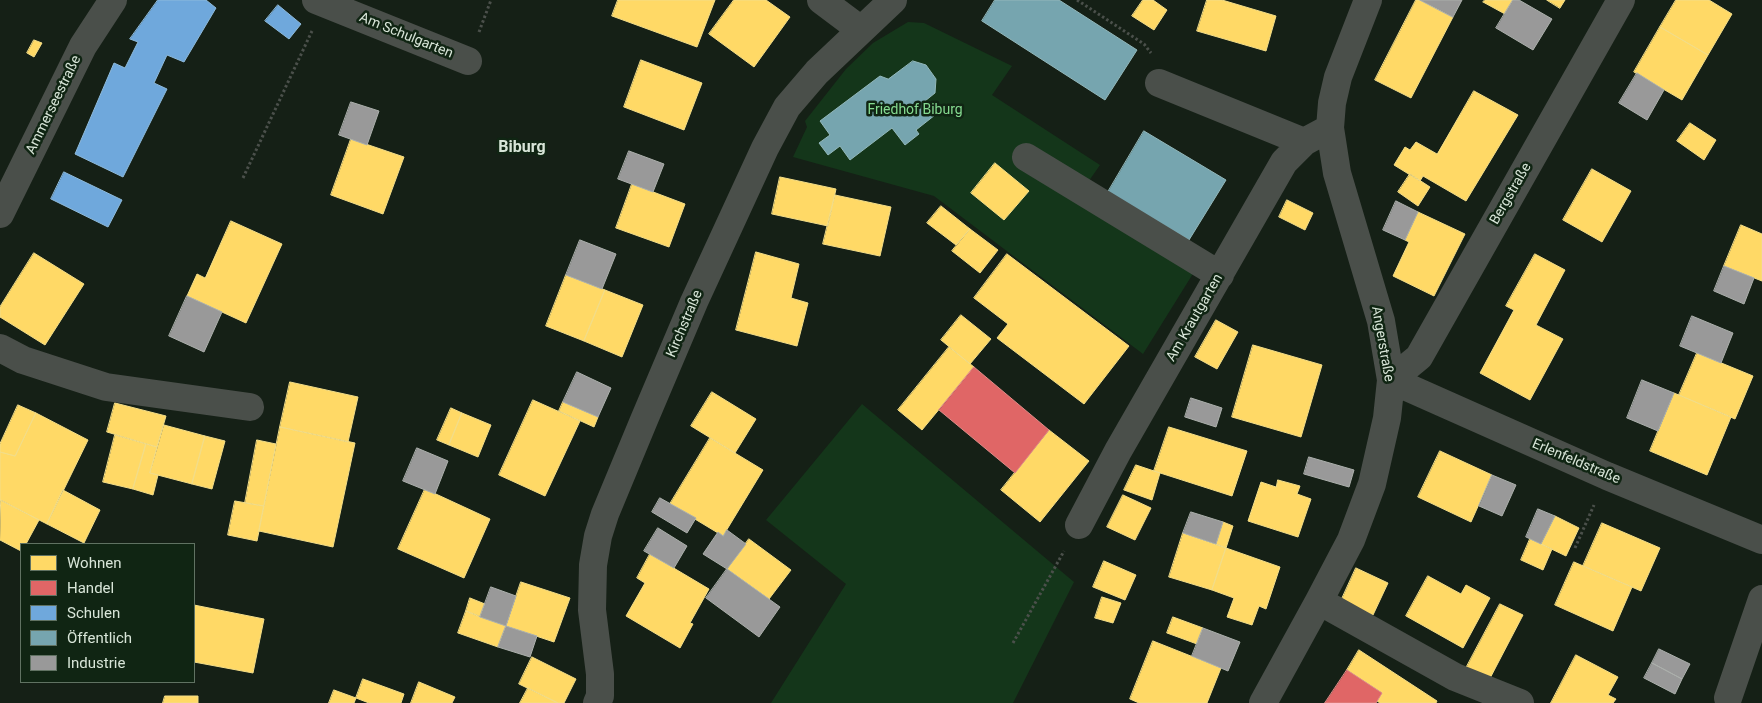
<!DOCTYPE html>
<html>
<head>
<meta charset="utf-8">
<style>
  body { margin:0 }
  #map { position:relative; width:1762px; height:703px; overflow:hidden; background:#152016; font-family:Roboto,sans-serif }
  canvas { display:block }
  .legend { position:absolute; left:20px; top:543px; width:175px; height:140px; box-sizing:border-box; background:#102513; border:1px solid #607262; margin:0; padding:6px 9px; list-style:none; font-size:15px; color:#d8e5d8 }
  .legend li { display:flex; align-items:center; gap:10px; height:25px }
  .legend b { width:25px; border:1px solid #607262 }
</style>
</head>
<body>
<div id="map">
<canvas width="1762" height="703"></canvas>
<ul class="legend">
<li><b style="height:14px;background:#ffd966"></b>Wohnen</li>
<li><b style="height:14px;background:#e06666"></b>Handel</li>
<li><b style="height:14px;background:#6fa8dc"></b>Schulen</li>
<li><b style="height:14px;background:#76a5af"></b>Öffentlich</li>
<li><b style="height:14px;background:#999"></b>Industrie</li>
</ul>
</div>
<script>
const g = document.querySelector('canvas').getContext('2d');
g.lineJoin = 'round';
function fill(path, color) { g.fillStyle = color; g.fill(path, 'evenodd'); }
function stroke(path, color, width, dash) { g.strokeStyle = color; g.lineWidth = width; g.lineCap = dash ? 'butt' : 'round'; g.setLineDash(dash || []); g.stroke(path); }
function label(font, color, halo, rows, align = 'center') {
  g.font = font + ' Roboto,sans-serif'; g.lineWidth = 5; g.setLineDash([]); g.textBaseline = 'middle'; g.strokeStyle = halo; g.fillStyle = color; for (const [text, x, y, turn = 0] of rows) {
    g.save(); g.translate(x, y); g.rotate((+turn || 0) * Math.PI / 180); g.textAlign = isNaN(turn) ? turn : align; if (halo) g.strokeText(text, 0, 0); g.fillText(text, 0, 0); g.restore();
  }
}
fill(new Path2D(`
  M908 22 924 23 1012 66 992 95 1100 165 1077 198 1194 272 1143 354 934 196 793 157 807 127 805 121 846 69 873 43Z
  M862 404 1074 582 1013 703H771L846 584 766 520Z`), '#14361a');
const homes = new Path2D(`
  M618 0H715L697 47 612 16Z
  M734 0H766L790 17 754 67 709 34Z
  M1143 0H1153L1167 10 1154 30 1132 16Z
  M1207 0H1222L1276 16 1266 51 1197 31Z
  M1416 0H1420L1453 17 1411 98 1375 80Z
  M1485 0H1513L1505 14 1483 2Z
  M1547 0H1565L1560 8Z
  M1676 0H1709L1732 14 1708 55 1660 27Z
  M1660 27 1708 55 1682 100 1634 72Z
  M34 40 42 43 34 57 27 53Z
  M641 60 702 83 684 130 624 107Z
  M1474 91 1518 115 1466 201 1423 176 1420 181 1394 165 1405 147 1410 150 1416 142 1437 154Z
  M1690 123 1716 140 1704 160 1677 141Z
  M351 139 404 157 383 214 331 195Z
  M995 163 1029 191 1004 220 971 193Z
  M1592 169 1631 191 1602 242 1563 220Z
  M1410 174 1430 187 1418 206 1398 192Z
  M780 177 836 189 828 226 772 214Z
  M632 184 685 204 669 247 616 228Z
  M835 195 891 207 880 256 823 244Z
  M1287 200 1313 213 1305 230 1279 217Z
  M941 206 970 229 956 245 927 223Z
  M1418 212 1465 234 1434 296 1393 276 1409 242 1405 240Z
  M231 221 282 244 246 323 187 296 197 274 205 278Z
  M1741 225 1762 234V281L1724 266Z
  M970 229 998 250 980 273 952 251Z
  M756 252 799 264 791 298 808 303 797 346 736 330Z
  M34 253 84 284 45 345 0 317V307Z
  M1007 254 1129 346 1084 404 997 338 1008 324 974 298Z
  M1535 254 1565 270 1536 325 1563 339 1530 400 1480 373 1514 310 1506 306Z
  M566 275 605 290 584 341 546 326Z
  M605 290 643 305 622 357 584 341Z
  M961 315 991 339 970 364 941 340Z
  M1216 320 1238 332 1217 369 1195 357Z
  M1253 345 1322 365 1301 437 1232 417Z
  M949 347 974 367 922 430 898 410Z
  M1697 353 1753 376 1735 419 1679 395Z
  M290 382 358 397 348 442 280 427Z
  M712 392 756 419 735 453 691 426Z
  M1674 393 1731 417 1707 475 1650 451Z
  M533 400 580 421 545 496 499 475Z
  M563 402 598 417 594 427 559 411Z
  M115 403 166 416 157 447 107 432Z
  M18 405 36 413 15 456 0 452V444Z
  M451 408 462 413 449 445 437 440Z
  M36 413 88 440 47 524 0 500V452L15 456Z
  M462 413 491 425 478 457 449 445Z
  M164 425 205 436 192 484 150 473Z
  M280 427 355 443 333 547 259 531Z
  M1169 427 1247 451 1232 496 1154 471Z
  M1049 430 1089 461 1040 522 1001 490Z
  M115 435 146 444 133 489 103 482Z
  M205 436 225 441 212 489 192 484Z
  M710 438 763 470 723 536 670 504Z
  M257 440 276 444 264 506 245 503Z
  M146 444 157 447 150 473 158 475 153 495 133 489Z
  M1440 451 1492 475 1471 522 1418 497Z
  M1136 465 1160 473 1152 500 1124 490Z
  M1278 480 1300 486 1297 494 1311 499 1298 537 1248 521 1261 482 1276 487Z
  M425 489 490 519 464 578 398 549Z
  M63 490 100 510 84 543 47 524Z
  M1123 495 1151 508 1135 540 1107 527Z
  M1 500 39 520 26 544H21V551L0 540Z
  M235 501 264 506 257 541 228 535Z
  M1555 516 1579 528 1566 556 1541 544Z
  M1223 522 1233 526 1226 548 1216 544Z
  M1602 523 1660 548 1641 591 1583 566Z
  M1183 533 1226 548 1212 590 1169 577Z
  M749 539 791 570 769 599 727 569Z
  M1530 539 1552 549 1543 570 1521 560Z
  M1226 548 1280 567 1266 609 1259 606 1252 625 1227 617 1234 598 1212 590Z
  M650 554 709 589 690 623 693 624 680 648 626 616 645 583 637 578Z
  M1104 561 1136 575 1125 600 1093 587Z
  M1574 562 1632 587 1613 631 1555 605Z
  M1356 568 1388 583 1373 615 1341 601Z
  M1428 576 1461 594 1466 585 1490 598 1463 648 1406 616Z
  M521 582 570 598 554 642 506 626Z
  M1102 597 1121 603 1113 623 1095 618Z
  M470 598 485 604 480 617 466 611Z
  M1500 604 1523 615 1487 684 1464 672Z
  M194 605 264 619 253 673 194 662Z
  M466 611 506 626 498 647 458 633Z
  M1173 617 1203 628 1197 644 1167 633Z
  M1153 641 1221 668 1207 703H1139L1130 699Z
  M1359 650 1437 701 1436 703H1380L1377 701 1382 693 1347 670Z
  M1576 655 1618 677 1608 695 1616 699 1613 703H1551Z
  M532 657 576 679 564 703H558L519 684Z
  M363 679 404 694 401 703H369L356 698Z
  M419 682 455 697 452 703H411Z
  M528 688 558 703H520Z
  M334 690 356 698 354 703H329Z
  M165 696H198V703H163Z`);
fill(homes, '#ffd966');
stroke(homes, '#f3dd88', 1);
const shops = new Path2D(`
  M974 367 1049 430 1015 473 939 410Z
  M1347 670 1382 693 1376 703H1325Z`);
fill(shops, '#e06666');
stroke(shops, '#de8c88', 1);
const schools = new Path2D(`
  M158 0H206L216 8 184 62 167 55 154 83 167 89 123 177 75 154 114 63 125 68 138 42 130 39Z
  M278 5 301 24 289 39 265 21Z
  M64 172 122 200 108 227 51 199Z`);
fill(schools, '#6fa8dc');
stroke(schools, '#8ebadb', 1);
const public = new Path2D(`
  M995 0H1059L1137 50 1105 100 982 21Z
  M913 61 926 65 936 79 935 93 925 101 935 115 916 130 919 134 905 145 892 128 850 160 840 146 828 155 819 143 830 135 820 121 880 76 888 79Z
  M1144 131 1226 180 1189 240 1108 192Z`);
fill(public, '#76a5af');
stroke(public, '#93b8bb', 1);
const industry = new Path2D(`
  M1420 0H1462L1453 17Z
  M1513 0H1519L1552 19 1533 50 1496 28Z
  M1637 73 1664 90 1647 120 1619 103Z
  M351 102 379 111 367 145 339 135Z
  M629 151 664 164 653 192 618 179Z
  M1396 201 1418 212 1405 240 1383 230Z
  M580 240 616 254 602 289 566 275Z
  M1724 266 1754 278 1744 304 1714 291Z
  M187 296 222 312 204 352 169 336Z
  M1692 316 1733 333 1721 363 1680 346Z
  M577 372 611 388 598 417 563 402Z
  M1642 380 1674 393 1658 431 1627 418Z
  M1191 398 1222 408 1216 427 1185 417Z
  M417 448 448 461 435 494 403 481Z
  M1309 457 1354 470 1349 487 1304 474Z
  M1492 475 1516 485 1502 516 1479 506Z
  M660 498 696 518 687 533 652 512Z
  M1538 509 1555 516 1541 544 1526 537Z
  M1191 512 1223 522 1216 544 1183 533Z
  M658 528 687 546 674 568 644 551Z
  M727 530 746 544 727 569 703 554 718 532 723 536Z
  M727 569 780 607 759 637 706 598Z
  M491 587 516 596 506 626 480 617Z
  M506 626 537 636 530 657 498 647Z
  M1203 628 1240 642 1228 671 1192 656Z
  M1659 649 1690 664 1682 679 1652 663Z
  M1652 663 1682 679 1675 694 1644 678Z`);
fill(industry, '#999');
stroke(industry, '#acb0ac', 1);
stroke(new Path2D(`
  M1077 0 1144 44 1151 53
  M479 32 491 0
  M243 178 312 31
  M1575 548 1594 505
  M1013 643 1064 551`), '#4b504b', 3, [2.5, 2.5]);
stroke(new Path2D(`
  M316 0 468 61
  M821 0 861 30
  M1621 0 1419 357 1391 380 1607 476 1762 540
  M1159 83 1304 142
  M1026 157 1220 275
  M0 214 83 46 113 0
  M0 348 23 360 106 387 250 407
  M1079 525 1118 451 1284 162 1304 142 1330 128
  M1319 601 1455 677 1520 703
  M1728 698 1762 599
  M597 703 600 696V674L592 610 593 565 598 536 605 514 644 420 694 302 765 148 787 107 817 72 893 0
  M1263 703 1319 601 1351 540 1372 484 1387 418 1391 380 1381 321 1337 173 1330 128 1332 103 1338 77 1368 0`), '#4a4f4a', 28);
label('14px', '#d8e5d8', '#102513', [
  ["Am Schulgarten",406,36,22],
  ["Ammerseestraße",54,105,-64],
  ["Bergstraße",1511,194,-60],
  ["Am Krautgarten",1195,318,-60],
  ["Kirchstraße",685,324,-67],
  ["Angerstraße",1382,344,80],
  ["Erlenfeldstraße",1576,462,23]
]);
label('14px', '#85da90', '#102513', [
  ["Friedhof Biburg",915,110]
]);
label('bold 16px', '#d8e5d8', '#102513', [
  ["Biburg",522,148]
]);
</script>
</body>
</html>
